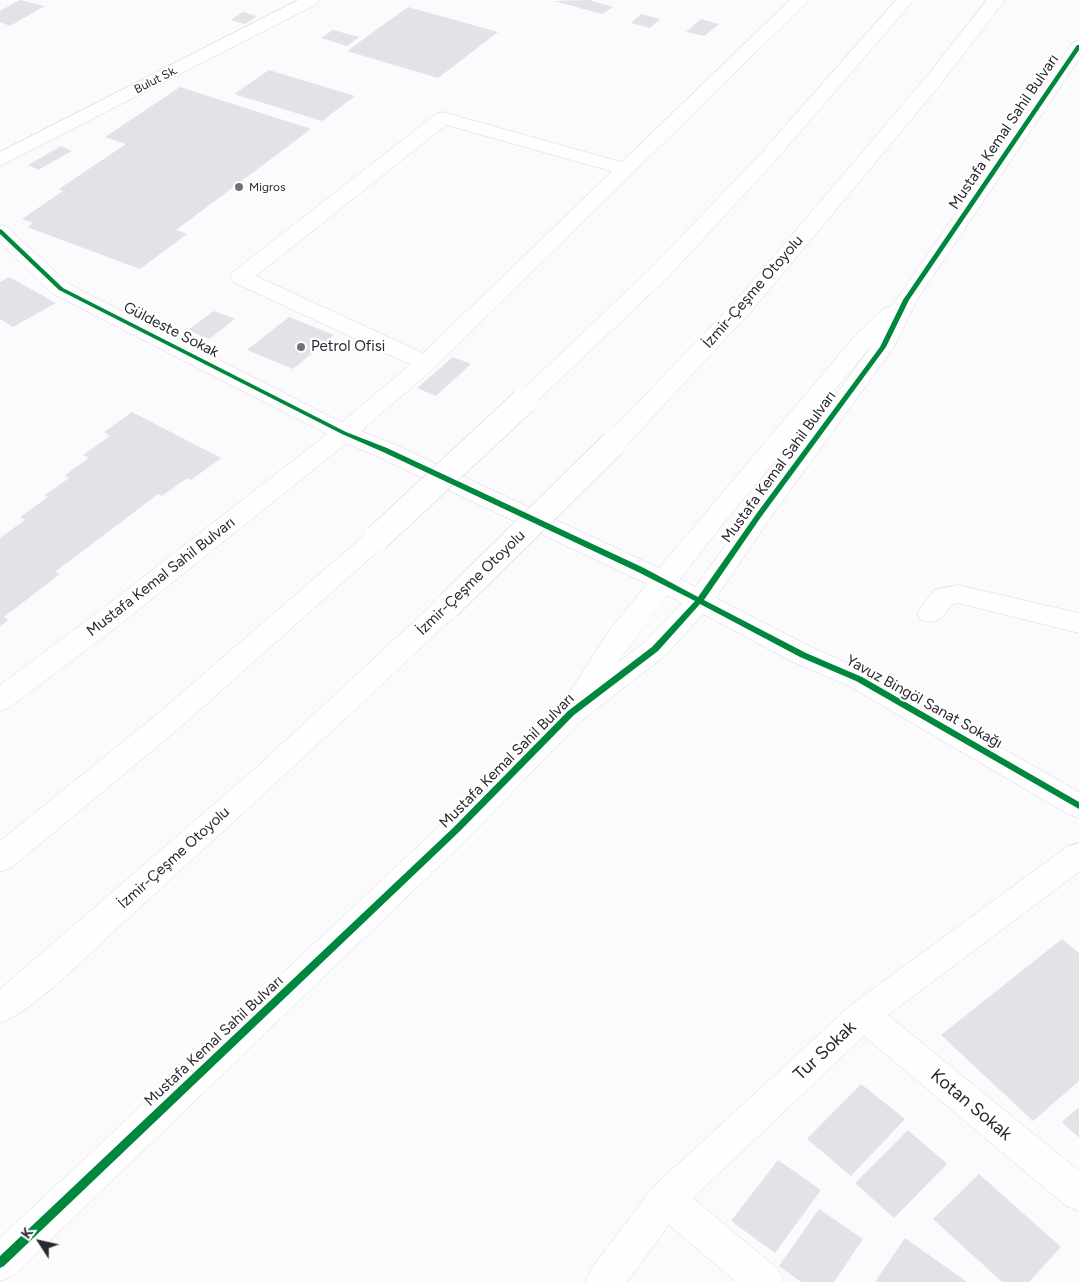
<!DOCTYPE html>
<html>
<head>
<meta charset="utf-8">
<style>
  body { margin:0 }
  #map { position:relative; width:1079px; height:1282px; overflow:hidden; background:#fbfafc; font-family:Figtree,sans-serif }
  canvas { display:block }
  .north { position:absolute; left:15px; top:1217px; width:50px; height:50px; -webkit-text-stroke:4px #fff; paint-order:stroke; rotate:305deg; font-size:14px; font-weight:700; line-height:20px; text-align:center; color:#2a272f }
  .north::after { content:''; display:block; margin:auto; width:18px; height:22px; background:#2a272f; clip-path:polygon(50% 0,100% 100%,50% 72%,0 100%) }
</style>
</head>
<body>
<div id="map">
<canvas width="1079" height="1282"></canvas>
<div class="north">K</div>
</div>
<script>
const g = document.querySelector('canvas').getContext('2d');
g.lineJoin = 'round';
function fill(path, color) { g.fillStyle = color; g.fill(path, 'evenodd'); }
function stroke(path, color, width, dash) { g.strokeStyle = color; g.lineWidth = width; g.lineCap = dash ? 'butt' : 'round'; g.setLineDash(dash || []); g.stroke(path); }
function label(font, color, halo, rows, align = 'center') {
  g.font = font + ' Figtree,sans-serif'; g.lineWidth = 4.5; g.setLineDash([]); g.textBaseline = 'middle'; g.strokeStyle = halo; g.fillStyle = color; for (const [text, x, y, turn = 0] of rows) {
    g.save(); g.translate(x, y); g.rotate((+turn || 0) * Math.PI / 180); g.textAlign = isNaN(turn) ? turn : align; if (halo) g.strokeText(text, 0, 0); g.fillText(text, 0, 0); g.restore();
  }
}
fill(new Path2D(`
  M20 0 45 6 10 26 0 22V11Z
  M589 0 613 7 602 14 554 1Z
  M408 7 498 32 438 78 347 51Z
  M243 12 257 16 245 24 231 20Z
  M641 14 660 19 650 28 631 23Z
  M701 19 719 24 704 36 686 32Z
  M333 30 359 37 347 46 321 38Z
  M269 70 355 96 322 121 234 94Z
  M180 87 311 129 176 230 187 234 140 269 27 227 33 223 22 219 63 191 59 189 126 144 105 137Z
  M61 146 72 151 38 170 28 165Z
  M9 277 56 303 13 327 0 319V282Z
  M214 311 235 319 209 339 188 330Z
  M289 317 334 335 293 369 247 350Z
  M453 357 471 364 436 396 417 388Z
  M132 412 221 458 191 480 187 478 162 496 158 494 55 572 60 574 4 617 8 620 0 626V538L25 520 20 517 48 497 45 495 69 478 65 475 89 458 83 455 110 436 104 432Z
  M1062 939 1079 953V1081L1033 1121 941 1035Z
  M861 1084 905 1119 851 1176 807 1139Z
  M1079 1107V1138L1062 1122Z
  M908 1130 947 1164 894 1218 855 1183Z
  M778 1160 821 1190 775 1253 731 1221Z
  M979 1174 1061 1247 1029 1282H1002L933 1219Z
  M819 1209 863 1239 834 1282H801L779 1266Z
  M905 1238 967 1282H875Z`), '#e2e2e7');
const minor = new Path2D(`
  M298 0H320L317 4 0 166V152Z
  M1079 41V59L917 300 894 347 768 521 716 598 813 648 869 672 1079 792V818L1068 814 849 686 793 662 703 614 665 656 581 721 468 838 13 1276 0 1281V1238L446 820 568 700 567 697 571 690 611 628 647 584 376 456 335 438 53 294 0 243V225L7 227 69 284 353 428 394 444 659 568 853 338 884 308 892 306 1073 42ZM873 344 695 587 680 579 726 520ZM667 595 682 603 645 642 617 663Z
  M443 112 632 165 635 169 632 173 625 175 446 125 256 276 434 358 438 363 434 368 426 370 418 368 233 282 230 277 233 272 436 114Z
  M958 585 1079 613V633L958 603 952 605C942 617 938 625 921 620L917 613 934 590Z
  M1079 843V872L888 1015 1079 1171V1211L1066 1206 864 1036 693 1198 778 1269 784 1282H736L669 1225 627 1282H585L591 1269 653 1187 851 1005 1068 846Z`);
const major = new Path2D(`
  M790 0H809L434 368 353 438 122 623 10 707 0 711V685L102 609 335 428 418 358Z`);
const highway = new Path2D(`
  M896 0H914L776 160 670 275 532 406 524 408 516 406 512 401 516 396 654 265 762 152Z
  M987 0H1005L940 85 756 306 623 449 614 451 605 449 602 443 605 437 740 296 926 77Z
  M377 529 386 532 390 538 386 544 176 731 11 868 0 872V841L156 715 368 532Z
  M448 596 458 599 461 606 458 613C348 717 237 819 125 921 95 948 35 1011 0 1023V989L258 766 438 599Z`);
stroke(minor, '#d8d6da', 1);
stroke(major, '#d8d6da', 1);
stroke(highway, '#d8d6da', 1);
fill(minor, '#fefeff');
fill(major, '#fefeff');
fill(highway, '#fefeff');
const highwayBridge = new Path2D(`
  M377 538 524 401
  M448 606 614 443`);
stroke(highwayBridge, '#d8d6da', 27, []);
stroke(highwayBridge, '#fefeff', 26);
fill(new Path2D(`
  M1077 45H1079V50L909 300 886 347 761 517 704 600 806 653 862 677 1079 802V809L856 681 800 657 700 604 658 651 574 715 460 831 4 1266 0 1268V1256L454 827 568 711 652 647 695 601 638 572 383 452 342 434 59 290 0 234V229L2 230 63 288 346 432 387 448 644 568 698 597 757 513 880 347 903 300Z`), '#00873e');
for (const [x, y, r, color] of [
  [239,187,5,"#737177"],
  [301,347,5,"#737177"]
]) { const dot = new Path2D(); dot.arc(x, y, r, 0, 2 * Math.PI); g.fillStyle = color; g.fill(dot); stroke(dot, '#fff', 2); }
label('12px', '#2a272f', '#fff', [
  ["Bulut Sk.",156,80,-27]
]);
label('12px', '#2a272f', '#fff', [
  ["Migros",249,187]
], 'left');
label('15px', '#2a272f', '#fff', [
  ["Mustafa Kemal Sahil Bulvarı",1004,132,-56],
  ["İzmir-Çeşme Otoyolu",753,292,-49],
  ["Güldeste Sokak",171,330,27],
  ["Mustafa Kemal Sahil Bulvarı",779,467,-54],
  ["Mustafa Kemal Sahil Bulvarı",161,577,-38],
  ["İzmir-Çeşme Otoyolu",471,583,-44],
  ["Yavuz Bingöl Sanat Sokağı",924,702,29],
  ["Mustafa Kemal Sahil Bulvarı",507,761,-45],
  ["İzmir-Çeşme Otoyolu",174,858,-42],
  ["Mustafa Kemal Sahil Bulvarı",214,1041,-43]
]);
label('15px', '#2a272f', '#fff', [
  ["Petrol Ofisi",311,347]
], 'left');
label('18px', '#2a272f', '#fff', [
  ["Tur Sokak",825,1051,-43],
  ["Kotan Sokak",971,1105,40]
]);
</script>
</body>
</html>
